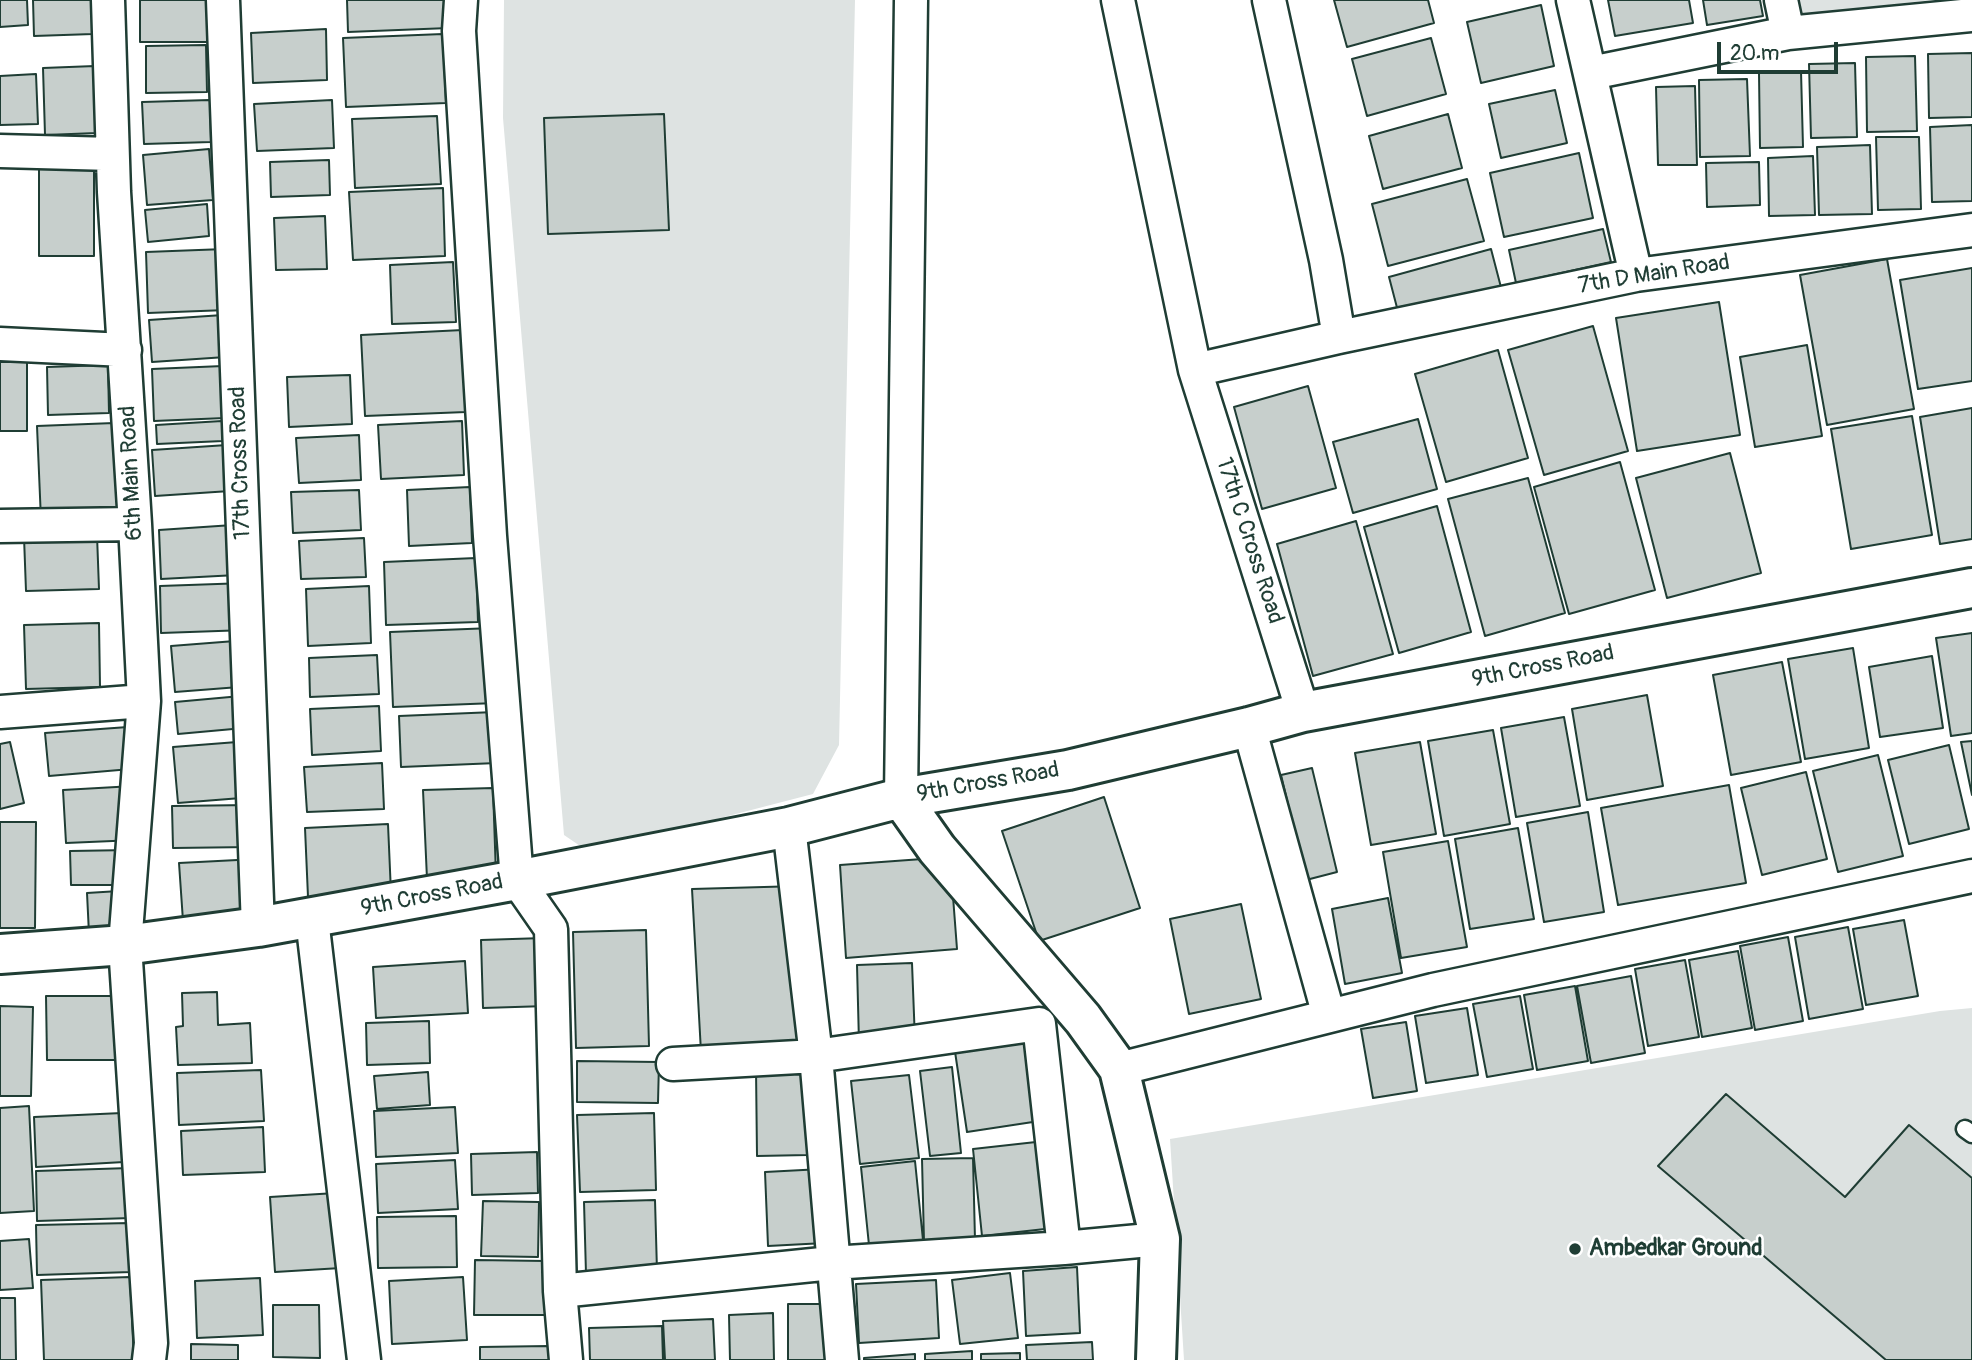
<!DOCTYPE html>
<html>
<head>
<meta charset="utf-8">
<style>
  body { margin:0 }
  #map { position:relative; width:1972px; height:1360px; overflow:hidden; background:#fff; font-family:Pangolin,sans-serif }
  canvas { display:block }
  .scale { position:absolute; left:1717px; top:42px; width:121px; height:32px; box-sizing:border-box; border:4px solid #1f3d34; border-top:0; padding-left:9px; font-size:21px; line-height:24px; white-space:nowrap; color:#1f3d34; -webkit-text-stroke:5px #fff; paint-order:stroke }
</style>
</head>
<body>
<div id="map">
<canvas width="1972" height="1360"></canvas>
<div class="scale">20 m</div>
</div>
<script>
const g = document.querySelector('canvas').getContext('2d');
g.lineJoin = 'round';
function fill(path, color) { g.fillStyle = color; g.fill(path, 'evenodd'); }
function stroke(path, color, width, dash) { g.strokeStyle = color; g.lineWidth = width; g.lineCap = dash ? 'butt' : 'round'; g.setLineDash(dash || []); g.stroke(path); }
function label(font, color, halo, rows, align = 'center') {
  g.font = font + ' Pangolin,sans-serif'; g.lineWidth = 5; g.setLineDash([]); g.textBaseline = 'middle'; g.strokeStyle = halo; g.fillStyle = color; for (const [text, x, y, turn = 0] of rows) {
    g.save(); g.translate(x, y); g.rotate((+turn || 0) * Math.PI / 180); g.textAlign = isNaN(turn) ? turn : align; if (halo) g.strokeText(text, 0, 0); g.fillText(text, 0, 0); g.restore();
  }
}
fill(new Path2D(`
  M504 0H855L839 745 813 794 589 852 564 835 503 118Z
  M1798 0H1932L1801 15Z
  M1972 1008V1360H1184L1170 1139 1940 1011Z`), '#dee3e2');
const building = new Path2D(`
  M0 0H27L28 25 0 27Z
  M33 0H92L93 34 34 36Z
  M140 0H207V42H140Z
  M347 0H448L449 28 348 32Z
  M1334 0H1428L1434 23 1347 47Z
  M1608 0H1689L1693 23 1615 36Z
  M1703 0H1760L1763 16 1707 25Z
  M1541 5 1554 66 1481 83 1467 22Z
  M326 29 327 80 253 83 251 33Z
  M443 34 446 103 346 107 343 38Z
  M1431 38 1446 94 1367 116 1352 59Z
  M206 45 207 92 146 93V46Z
  M1972 53V117L1929 118 1928 54Z
  M1915 56 1917 131 1867 132 1866 57Z
  M1855 63 1857 137 1811 138 1809 64Z
  M95 66 97 133 45 135 43 68Z
  M1801 71 1803 147 1760 148 1759 73Z
  M36 74 38 124 0 125V76Z
  M1747 79 1750 156 1700 157 1699 80Z
  M1695 86 1697 165H1658L1656 87Z
  M1555 90 1567 143 1501 158 1489 104Z
  M210 100 211 142 144 144 142 102Z
  M332 100 334 148 257 151 254 104Z
  M664 114 669 230 548 234 544 118Z
  M1448 114 1462 168 1383 189 1369 136Z
  M437 116 441 184 355 188 352 119Z
  M1972 125V201L1932 202 1930 127Z
  M1876 137H1919L1921 209 1878 210Z
  M1870 145 1872 214 1819 215 1817 147Z
  M209 149 213 200 147 205 143 155Z
  M1579 153 1593 218 1504 237 1490 173Z
  M1813 156 1815 215 1769 216 1768 158Z
  M329 160 330 195 271 197 270 162Z
  M1759 162 1760 205 1707 207 1706 163Z
  M39 169H94V256H39Z
  M1467 179 1484 241 1388 266 1372 204Z
  M443 188 445 256 353 260 349 192Z
  M207 204 209 236 148 242 145 210Z
  M325 216 327 269 276 270 274 218Z
  M1603 229 1611 262 1516 283 1509 250Z
  M225 249 227 310 148 313 146 252Z
  M1491 249 1503 295 1401 323 1389 277Z
  M1887 259 1914 409 1827 425 1800 275Z
  M453 262 456 322 392 324 390 265Z
  M1972 268V381L1918 389 1900 280Z
  M1719 302 1740 435 1637 451 1616 318Z
  M223 315 226 357 152 362 149 320Z
  M1593 326 1628 451 1544 475 1508 350Z
  M463 330 466 412 365 416 361 335Z
  M1807 345 1822 436 1755 447 1740 357Z
  M1498 350 1528 458 1446 482 1415 374Z
  M0 362H27V431H0Z
  M108 365 109 413 48 415 47 367Z
  M223 366 225 418 154 421 152 369Z
  M350 375 352 424 289 427 287 377Z
  M1308 386 1336 488 1262 509 1234 407Z
  M1972 408V539L1940 544 1920 417Z
  M1912 416 1932 535 1851 549 1831 429Z
  M1418 419 1437 489 1353 513 1333 442Z
  M222 421 223 441 157 444 156 425Z
  M462 421 464 475 381 479 378 425Z
  M114 423 118 516 41 520 37 426Z
  M359 435 361 480 299 483 296 438Z
  M227 445 230 491 155 496 152 450Z
  M1730 453 1761 573 1667 598 1636 478Z
  M1620 462 1655 590 1569 614 1534 487Z
  M1528 478 1565 613 1485 636 1448 499Z
  M470 487 472 543 409 546 407 490Z
  M359 490 361 530 293 533 291 492Z
  M1437 506 1471 632 1399 653 1364 527Z
  M1356 521 1393 654 1313 676 1277 544Z
  M233 525 237 575 161 579 159 530Z
  M97 535 99 589 26 591 24 537Z
  M364 538 366 577 301 579 299 541Z
  M476 558 478 622 386 625 384 562Z
  M246 583 247 630 161 633 160 586Z
  M369 586 371 643 308 646 306 589Z
  M99 623 100 687 26 689 24 625Z
  M493 628 496 703 393 707 390 632Z
  M1972 633V733L1951 736 1936 638Z
  M248 640 252 686 175 692 171 646Z
  M1853 648 1869 748 1805 759 1788 659Z
  M377 655 379 694 310 697 309 658Z
  M1932 656 1943 728 1880 737 1869 667Z
  M1782 662 1801 762 1731 775 1713 675Z
  M1647 695 1663 786 1587 800 1572 709Z
  M241 696 244 728 178 734 175 702Z
  M379 706 381 751 312 755 310 709Z
  M495 712 497 763 401 767 399 716Z
  M1564 717 1580 806 1516 817 1501 728Z
  M128 727 131 769 49 776 45 733Z
  M1493 730 1510 824 1444 836 1428 741Z
  M250 741 254 797 178 803 173 747Z
  M1972 741V795L1961 742Z
  M10 742 24 803 0 809V744Z
  M1420 742 1436 834 1371 845 1355 753Z
  M1949 745 1969 829 1909 844 1888 760Z
  M1878 755 1903 856 1838 872 1813 771Z
  M382 763 384 809 307 812 304 767Z
  M1312 768 1337 872 1306 880 1281 775Z
  M1806 772 1827 859 1762 875 1741 788Z
  M1729 785 1746 883 1618 905 1601 808Z
  M134 786 136 840 66 843 63 790Z
  M493 788 496 876 427 879 423 790Z
  M1104 797 1140 908 1039 941 1002 831Z
  M251 805 252 847 173 848 172 806Z
  M1588 812 1604 912 1544 922 1527 823Z
  M0 822H36L35 928H0Z
  M388 824 391 893 308 897 305 828Z
  M1518 828 1534 919 1470 929 1455 839Z
  M1448 841 1467 947 1401 958 1383 852Z
  M131 850 132 885H71L70 851Z
  M950 857 957 949 846 958 840 865Z
  M257 859 261 916 183 921 179 863Z
  M800 886 812 1043 701 1052 692 889Z
  M135 890 137 931 89 934 87 893Z
  M1388 898 1402 973 1345 984 1332 909Z
  M1241 904 1261 999 1189 1014 1170 919Z
  M1904 920 1918 996 1866 1005 1853 929Z
  M1848 927 1863 1009 1809 1019 1795 937Z
  M646 930 649 1046 576 1048 573 932Z
  M1788 937 1803 1021 1755 1030 1740 946Z
  M544 938 547 1006 483 1008 481 940Z
  M1738 951 1752 1028 1702 1037 1689 960Z
  M1685 960 1699 1037 1648 1046 1635 969Z
  M465 961 468 1013 376 1018 373 967Z
  M912 963 915 1041 859 1043 857 965Z
  M1631 976 1645 1053 1591 1063 1577 986Z
  M1575 986 1588 1061 1537 1070 1524 995Z
  M217 992 218 1025 250 1023 252 1063 178 1065 176 1027 183 1026 182 993Z
  M46 996H134L133 1060H47Z
  M1520 996 1533 1069 1487 1077 1473 1004Z
  M0 1006 33 1007 31 1096H0Z
  M1467 1008 1478 1075 1426 1083 1415 1016Z
  M429 1021 430 1063 367 1065 366 1023Z
  M1406 1022 1417 1091 1373 1098 1361 1029Z
  M1033 1033 1046 1120 967 1132 954 1045Z
  M577 1061 659 1062 658 1103 577 1102Z
  M952 1067 961 1153 930 1156 920 1071Z
  M756 1069H807L808 1155 757 1156Z
  M261 1070 264 1121 179 1125 177 1073Z
  M428 1072 430 1105 377 1109 374 1076Z
  M909 1075 919 1158 860 1164 851 1081Z
  M1726 1094 1845 1197 1909 1125 1972 1178V1360H1886L1658 1166Z
  M29 1106 34 1211 0 1213V1108Z
  M455 1107 458 1153 376 1157 374 1111Z
  M122 1113 124 1162 36 1167 34 1117Z
  M654 1113 656 1190 580 1192 577 1115Z
  M263 1127 265 1172 183 1175 181 1131Z
  M1045 1141 1054 1228 982 1236 973 1149Z
  M537 1152 538 1193 472 1195 471 1154Z
  M973 1158 975 1240 924 1242 922 1159Z
  M455 1160 458 1209 378 1213 376 1164Z
  M915 1161 924 1250 870 1255 861 1167Z
  M130 1168 131 1218 37 1221 36 1171Z
  M822 1169 825 1243 768 1246 765 1172Z
  M336 1193 341 1268 275 1272 270 1197Z
  M655 1200 657 1271 586 1274 584 1202Z
  M483 1201 539 1202 538 1257 481 1256Z
  M456 1216 457 1267 378 1268 377 1217Z
  M130 1223 131 1272 37 1275 36 1225Z
  M29 1239 33 1288 0 1290V1241Z
  M475 1260 546 1261 545 1315H474Z
  M1077 1267 1080 1333 1026 1336 1023 1271Z
  M1010 1273 1018 1338 960 1344 952 1280Z
  M130 1277 134 1360H44L41 1280Z
  M463 1277 467 1340 392 1344 389 1281Z
  M260 1278 263 1335 197 1338 195 1281Z
  M936 1280 939 1338 859 1343 856 1284Z
  M0 1298H15L16 1360H0Z
  M788 1304H828V1360H788Z
  M273 1305H319L320 1358 273 1357Z
  M773 1313 774 1360H730L729 1315Z
  M713 1319 715 1360H665L663 1321Z
  M662 1326 663 1360H590L589 1328Z
  M1092 1342 1093 1360H1027L1026 1345Z
  M191 1344 238 1345V1360H191Z
  M549 1346V1360H480V1347Z
  M972 1351V1360H925V1354Z
  M1020 1353V1360H981V1354Z
  M915 1354V1360H864V1358Z`);
fill(building, '#c7cfcc');
stroke(building, '#1f3d34', 2);
const lane = new Path2D(`
  M1965 1129 1972 1134`);
const street = new Path2D(`
  M108 0 114 192 135 524 144 701 125 945 151 1343 149 1360
  M223 0 258 927
  M461 0 459 31 490 536 517 880 551 929 560 1291 566 1360
  M1118 0 1195 370 1303 712
  M1269 0 1326 260 1339 337
  M1573 0 1636 275
  M1781 0 1788 33 1972 15
  M1591 73 1788 33
  M0 151 112 154
  M0 344 125 350
  M1195 370 1339 337 1636 275 1972 230
  M0 526 135 524
  M0 712 144 701
  M1249 727 1329 1016
  M901 798 911 0
  M789 827 816 1056 842 1360
  M312 919 364 1360
  M673 1064 816 1056 1039 1024 1064 1248
  M1119 1069 1433 990 1972 876
  M560 1291 832 1263 1064 1248 1160 1239`);
const secondary = new Path2D(`
  M901 798 937 849 1083 1019 1119 1069 1160 1239 1156 1360
  M0 954 125 945 258 927 517 880 789 827 901 798 1068 770 1249 727 1303 712 1972 588`);
stroke(lane, '#1f3d34', 21);
stroke(street, '#1f3d34', 37);
stroke(secondary, '#1f3d34', 44);
stroke(lane, '#fff', 16);
stroke(street, '#fff', 32);
stroke(secondary, '#fff', 38);
for (const [x, y, r, color] of [
  [1575,1249,7,"#1f3d34"]
]) { const dot = new Path2D(); dot.arc(x, y, r, 0, 2 * Math.PI); g.fillStyle = color; g.fill(dot); stroke(dot, '#fff', 2.5); }
label('23px', '#1f3d34', '#fff', [
  ["7th D Main Road",1654,275,-9],
  ["17th Cross Road",241,463,-92],
  ["6th Main Road",132,473,-93],
  ["17th C Cross Road",1249,541,72],
  ["9th Cross Road",1543,667,-11],
  ["9th Cross Road",988,783,-10],
  ["9th Cross Road",432,896,-11]
]);
label('bold 23px', '#1f3d34', '#fff', [
  ["Ambedkar Ground",1589,1249]
], 'left');
</script>
</body>
</html>
